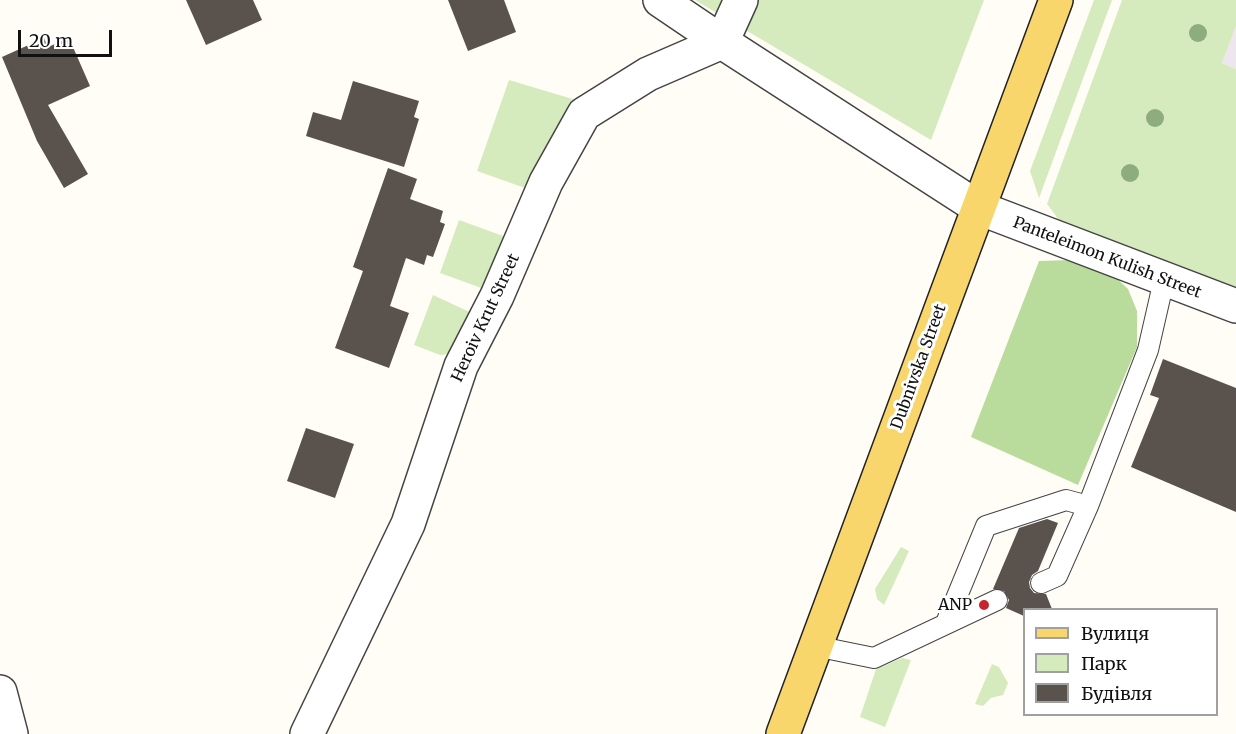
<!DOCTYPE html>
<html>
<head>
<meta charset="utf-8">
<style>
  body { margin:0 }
  #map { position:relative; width:1236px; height:734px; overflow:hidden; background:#fffdf5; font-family:Merriweather,serif }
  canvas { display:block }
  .legend { position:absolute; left:1023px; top:608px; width:195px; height:108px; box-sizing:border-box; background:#fff; border:2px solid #a0a0a0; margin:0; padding:8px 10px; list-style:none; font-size:18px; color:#111 }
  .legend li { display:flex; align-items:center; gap:12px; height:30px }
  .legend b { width:30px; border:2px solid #a0a0a0 }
  .scale { position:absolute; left:18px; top:30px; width:94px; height:27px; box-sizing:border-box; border:3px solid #111; border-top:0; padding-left:8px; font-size:18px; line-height:21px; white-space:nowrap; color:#111; -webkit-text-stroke:4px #fff; paint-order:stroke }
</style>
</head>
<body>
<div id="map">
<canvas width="1236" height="734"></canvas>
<ul class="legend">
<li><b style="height:8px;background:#f9d66b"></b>Вулиця</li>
<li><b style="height:16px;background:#d5ebbd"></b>Парк</li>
<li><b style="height:16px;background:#5a524d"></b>Будівля</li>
</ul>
<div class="scale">20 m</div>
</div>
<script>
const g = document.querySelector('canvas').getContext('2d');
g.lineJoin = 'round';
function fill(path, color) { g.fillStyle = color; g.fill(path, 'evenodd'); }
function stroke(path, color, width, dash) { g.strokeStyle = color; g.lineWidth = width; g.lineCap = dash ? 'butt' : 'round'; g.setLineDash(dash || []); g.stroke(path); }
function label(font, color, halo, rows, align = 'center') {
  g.font = font + ' Merriweather,serif'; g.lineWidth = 6; g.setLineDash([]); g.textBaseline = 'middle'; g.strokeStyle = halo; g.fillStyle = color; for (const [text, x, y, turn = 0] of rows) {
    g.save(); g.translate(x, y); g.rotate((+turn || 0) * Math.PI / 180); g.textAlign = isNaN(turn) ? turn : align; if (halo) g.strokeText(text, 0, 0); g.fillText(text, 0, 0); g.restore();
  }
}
fill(new Path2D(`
  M1236 26V69L1222 63Z`), '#eee6ef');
fill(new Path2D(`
  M695 0H984L931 140Z
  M1094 0H1112L1039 198 1030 171Z
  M1122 0H1236V26L1222 63 1236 69V287L1059 220 1047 204Z
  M509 80 576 100 528 189 477 171Z
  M459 220 506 237 487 290 440 273Z
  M433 295 474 314 449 354 440 355 414 345Z
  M901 547 909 551 884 605 877 599 875 589Z
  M902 658 911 660 885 727 860 717 876 669Z
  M992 664 999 667 1008 683 1003 695 991 698 983 706 975 704Z`), '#d5ebbd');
fill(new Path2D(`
  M1072 260 1110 272 1128 289 1137 311V347L1078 485 971 437 1039 261Z`), '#b9dc9c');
fill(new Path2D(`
  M186 0H253L262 20 206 45Z
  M448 0H504L516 32 468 51Z
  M44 38 48 47 69 38 90 86 48 105 88 174 64 188 37 141 2 57Z
  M353 81 419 101 414 117 419 119 404 167 306 136 313 112 341 120Z
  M388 168 417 179 410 199 443 211 440 222 445 224 433 257 427 255 424 265 406 258 390 306 409 313 389 368 335 348 363 271 353 267Z
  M1163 359 1236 388V512L1131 467 1159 398 1150 395Z
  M306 428 354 444 335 498 287 481Z
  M1047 519 1058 523 1038 571 1032 575 1029 582 1030 588 1034 593 1046 594 1052 609H1024V616L1006 608 1009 600 1004 591 993 589 1019 528Z`), '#5a524d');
const lane = new Path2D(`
  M1041 583 1057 576 1088 506 1148 350 1164 280
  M946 623 986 526 1066 500 1088 506
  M815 646 874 658 997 600`);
const street = new Path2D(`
  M660 0 722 42 979 208 1236 306
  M0 692 11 734
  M307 734 408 524 461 366 497 296 546 182 584 114 648 74 722 42 741 0`);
const primary = new Path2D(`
  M783 734 1056 0`);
stroke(lane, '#444', 22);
stroke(street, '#444', 36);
stroke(primary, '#222', 36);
stroke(lane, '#fff', 20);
stroke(street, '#fff', 33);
stroke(primary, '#f9d66b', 33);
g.fillStyle = '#8dad7f';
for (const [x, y] of [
  [1198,33],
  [1155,118],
  [1130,173]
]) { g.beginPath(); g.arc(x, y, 9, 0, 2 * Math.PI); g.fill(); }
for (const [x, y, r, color] of [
  [984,605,6,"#c4262e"]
]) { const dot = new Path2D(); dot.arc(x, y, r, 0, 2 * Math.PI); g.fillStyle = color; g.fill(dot); stroke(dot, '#fff', 2); }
label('16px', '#111', '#fff', [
  ["Panteleimon Kulish Street",1107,258,21],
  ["Heroiv Krut Street",486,318,-65],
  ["Dubnivska Street",919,367,-70]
]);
label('16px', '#111', '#fff', [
  ["ANP",972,605]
], 'right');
</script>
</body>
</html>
